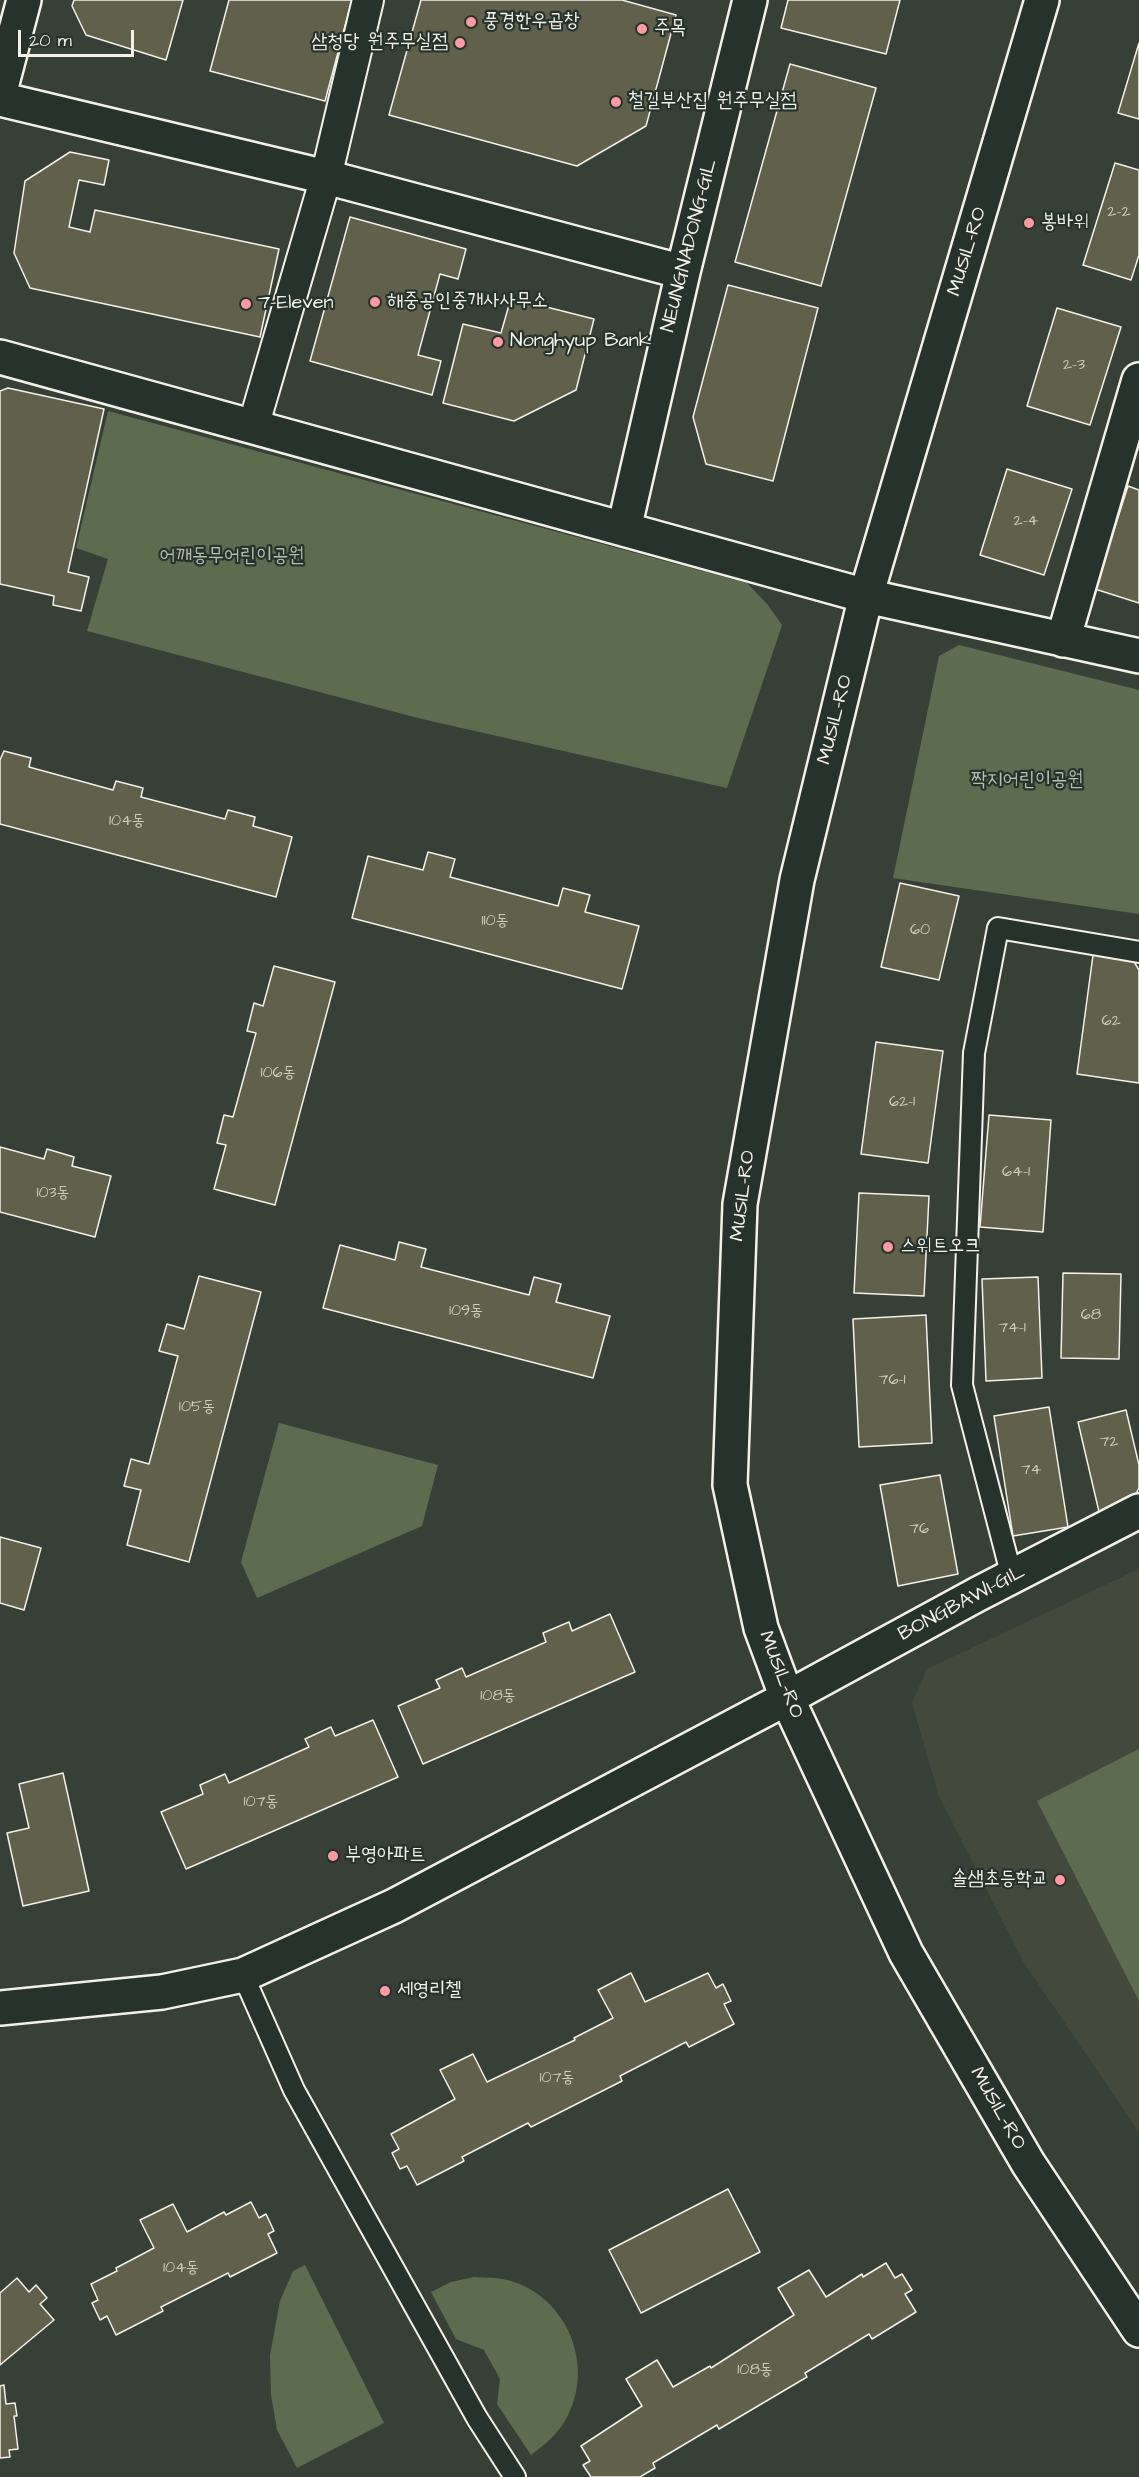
<!DOCTYPE html>
<html>
<head>
<meta charset="utf-8">
<style>
  body { margin:0 }
  #map { position:relative; width:1139px; height:2477px; overflow:hidden; background:#374036; font-family:"Architects Daughter",sans-serif }
  canvas { display:block }
  .scale { position:absolute; left:18px; top:30px; width:116px; height:27px; box-sizing:border-box; border:3px solid #f4f1e8; border-top:0; padding-left:8px; font-size:18px; line-height:21px; white-space:nowrap; color:#f4f1e8; -webkit-text-stroke:4px #26332d; paint-order:stroke }
</style>
</head>
<body>
<div id="map">
<canvas width="1139" height="2477"></canvas>
<div class="scale">20 m</div>
</div>
<script>
const g = document.querySelector('canvas').getContext('2d');
g.lineJoin = 'round';
function fill(path, color) { g.fillStyle = color; g.fill(path, 'evenodd'); }
function stroke(path, color, width, dash) { g.strokeStyle = color; g.lineWidth = width; g.lineCap = dash ? 'butt' : 'round'; g.setLineDash(dash || []); g.stroke(path); }
function label(font, color, halo, rows, align = 'center') {
  g.font = font + ' "Architects Daughter","Poor Story",sans-serif'; g.lineWidth = 4.5; g.setLineDash([]); g.textBaseline = 'middle'; g.strokeStyle = halo; g.fillStyle = color; for (const [text, x, y, turn = 0] of rows) {
    g.save(); g.translate(x, y); g.rotate((+turn || 0) * Math.PI / 180); g.textAlign = isNaN(turn) ? turn : align; if (halo) g.strokeText(text, 0, 0); g.fillText(text, 0, 0); g.restore();
  }
}
fill(new Path2D(`
  M1139 1569V2132L1024 1963 939 1796 912 1703 927 1669Z`), '#434a3c');
fill(new Path2D(`
  M108 411 747 583 768 605 782 625 727 788 422 719 87 631 108 559 76 548Z
  M959 645 1139 690V914L893 878 939 656Z
  M279 1423 438 1465 422 1526 257 1598 241 1562Z
  M1139 1749V2001L1037 1801Z
  M305 2265 384 2423 297 2468 277 2430 271 2395 270 2355 280 2301 293 2271Z
  M474 2277C483 2278 493 2277 502 2279 563 2290 596 2361 568 2415 560 2432 546 2444 531 2455L497 2404 500 2379 484 2350 456 2339 431 2292 451 2282Z`), '#5d6c4e');
const building = new Path2D(`
  M74 0H183L166 60 86 35 72 6Z
  M229 0H352L325 101 210 71Z
  M421 0H622L676 15 646 126 577 166 389 115Z
  M788 0H900L886 54 781 28Z
  M1139 43V119L1118 113Z
  M790 64 876 88 821 286 735 262Z
  M70 152 109 160 104 185 79 180 69 227 90 232 95 210 279 249 260 337 30 288 14 253 25 181Z
  M1115 163 1139 170V255L1131 280 1083 265Z
  M350 217 466 249 458 279 440 274 418 355 441 361 432 395 310 361Z
  M728 285 818 308 773 481 706 464 693 417Z
  M511 298 594 319 576 390 514 421 443 403 463 324 501 333Z
  M1057 308 1121 327 1090 425 1027 406Z
  M8 388 104 409 68 572 89 577 81 611 53 605 54 596 0 584V391Z
  M1007 469 1072 489 1044 575 980 555Z
  M1128 486 1139 490V603L1095 589Z
  M4 751 31 758 29 767 113 790 116 781 143 788 141 797 225 819 228 810 255 817 253 826 292 837 276 897 0 824V760Z
  M428 852 455 859 450 877 558 906 563 888 590 895 585 912 639 926 622 989 352 918 368 856 423 870Z
  M900 883 959 896 939 980 881 967Z
  M1093 955 1133 960 1139 970V1083L1077 1074Z
  M274 966 335 982 275 1205 214 1189 226 1145 217 1143 224 1115 233 1117 256 1033 247 1031 254 1003 263 1006Z
  M876 1042 943 1051 928 1163 861 1154Z
  M989 1115 1051 1120 1043 1232 980 1227Z
  M0 1147 44 1159 47 1149 74 1157 72 1166 111 1176 95 1237 0 1212Z
  M859 1193 929 1196 924 1296 854 1293Z
  M399 1242 426 1249 421 1267 529 1295 534 1277 561 1284 556 1302 610 1316 593 1378 323 1308 340 1245 395 1260Z
  M1063 1273 1121 1274 1119 1359 1061 1358Z
  M199 1276 261 1292 189 1562 127 1545 141 1490 124 1486 131 1459 149 1464 178 1356 159 1351 167 1324 184 1329Z
  M1038 1277 1042 1378 986 1381 982 1279Z
  M926 1315 932 1443 859 1447 853 1319Z
  M1049 1407 1068 1527 1013 1536 994 1416Z
  M1126 1410 1139 1465V1488L1128 1509 1100 1516 1078 1422Z
  M940 1475 958 1574 898 1586 880 1485Z
  M0 1537 41 1548 24 1610 0 1603Z
  M610 1614 635 1672 423 1764 398 1706 440 1688 436 1680 462 1668 466 1677 546 1642 543 1633 569 1622 572 1631Z
  M373 1720 398 1777 186 1869 161 1812 203 1794 200 1785 225 1774 229 1783 309 1747 305 1739 331 1727 335 1736Z
  M63 1773 89 1891 23 1906 7 1833 29 1828 19 1784Z
  M631 1973 645 2002 708 1973 716 1988 723 1984 731 2001 724 2004 734 2024 689 2047 686 2042 620 2076 622 2081 531 2127 528 2123 462 2157 464 2161 417 2185 407 2166 400 2169 392 2153 399 2149 391 2134 455 2099 440 2070 473 2054 487 2082 575 2040 574 2038 613 2018 598 1990Z
  M728 2189 760 2252 641 2313 609 2250Z
  M251 2202 259 2218 266 2214 274 2231 268 2234 277 2253 230 2277 228 2273 161 2307 163 2311 116 2335 107 2316 100 2320 92 2303 98 2300 91 2284 117 2271 116 2268 154 2248 140 2220 173 2204 187 2232 224 2212 226 2215Z
  M886 2263 895 2278 902 2274 912 2290 905 2294 916 2312 872 2339 869 2334 805 2373 807 2377 719 2429 717 2425 653 2463 655 2468 640 2477H591L583 2465 590 2461 581 2446 642 2406 626 2379 657 2360 673 2387 710 2366 711 2368 794 2315 778 2288 809 2270 826 2297 862 2274 863 2277Z
  M17 2278 29 2292 36 2285 47 2298 40 2304 54 2320 0 2365V2293Z
  M4 2385 6 2404 15 2403 17 2416H14L18 2449 9 2450 10 2457 0 2458V2386Z`);
fill(building, '#60604b');
stroke(building, '#f4f1e8', 1.5);
const service = new Path2D(`
  M1012 1577 962 1385 974 1053 998 928 1139 952
  M243 1975 294 2090 477 2418 515 2477`);
const pedestrian = new Path2D(`
  M253 427 326 177 368 0`);
const minor = new Path2D(`
  M0 91 24 0
  M0 99 326 177 683 272
  M0 357 866 596 1139 656
  M624 529 683 272 750 0
  M1063 640 1139 380
  M787 1698 978 1594 1139 1511`);
const tertiary = new Path2D(`
  M1042 0 866 596 797 880 740 1204 730 1485 761 1628 787 1698 906 1953 1028 2163 1139 2330
  M0 2008 162 1992 243 1975 394 1906 787 1698`);
stroke(service, '#f4f1e8', 24);
stroke(pedestrian, '#f4f1e8', 34);
stroke(minor, '#f4f1e8', 38);
stroke(tertiary, '#f4f1e8', 38);
stroke(service, '#26332d', 20);
stroke(pedestrian, '#26332d', 30);
stroke(minor, '#26332d', 33);
stroke(tertiary, '#26332d', 33);
for (const [x, y, r, color] of [
  [471,22,6,"#ff9aa2"],
  [642,29,6,"#ff9aa2"],
  [460,43,6,"#ff9aa2"],
  [616,102,6,"#ff9aa2"],
  [1029,223,6,"#ff9aa2"],
  [375,302,6,"#ff9aa2"],
  [246,304,6,"#ff9aa2"],
  [498,342,6,"#ff9aa2"],
  [888,1247,6,"#ff9aa2"],
  [333,1856,6,"#ff9aa2"],
  [1060,1880,6,"#ff9aa2"],
  [385,1991,6,"#ff9aa2"]
]) { const dot = new Path2D(); dot.arc(x, y, r, 0, 2 * Math.PI); g.fillStyle = color; g.fill(dot); stroke(dot, '#26332d', 2); }
label('16px', '#cfcdc1', null, [
  ["2-2",1119,213],
  ["2-3",1074,366],
  ["2-4",1026,522],
  ["104동",127,822],
  ["110동",495,922],
  ["60",920,931],
  ["62",1111,1022],
  ["106동",278,1074],
  ["62-1",902,1103],
  ["64-1",1016,1173],
  ["103동",53,1194],
  ["109동",466,1312],
  ["68",1091,1316],
  ["74-1",1012,1329],
  ["76-1",892,1381],
  ["105동",197,1408],
  ["72",1109,1443],
  ["74",1031,1471],
  ["76",919,1530],
  ["108동",498,1697],
  ["107동",261,1803],
  ["107동",557,2079],
  ["104동",181,2269],
  ["108동",755,2371]
]);
label('20px', '#f4f1e8', '#26332d', [
  ["풍경한우곱창",483,22],
  ["주목",654,29],
  ["삼청당 원주무실점",448,43,"right"],
  ["철길부산집 원주무실점",628,102],
  ["봉바위",1041,223],
  ["해중공인중개사사무소",387,302],
  ["7-Eleven",258,304],
  ["Nonghyup Bank",510,342],
  ["스위트오크",900,1247],
  ["부영아파트",345,1856],
  ["솔샘초등학교",1048,1880,"right"],
  ["세영리첼",397,1991]
], 'left');
label('20px', '#f4f1e8', '#26332d', [
  ["NEUNGNADONG-GIL",690,246,-76],
  ["MUSIL-RO",968,252,-73],
  ["MUSIL-RO",836,720,-76],
  ["MUSIL-RO",744,1196,-83],
  ["BONGBAWI-GIL",962,1604,-28],
  ["MUSIL-RO",780,1675,69],
  ["MUSIL-RO",997,2109,60]
]);
label('20px', '#b8bcaa', '#26332d', [
  ["어깨동무어린이공원",232,557],
  ["짝지어린이공원",1027,781]
]);
</script>
</body>
</html>
